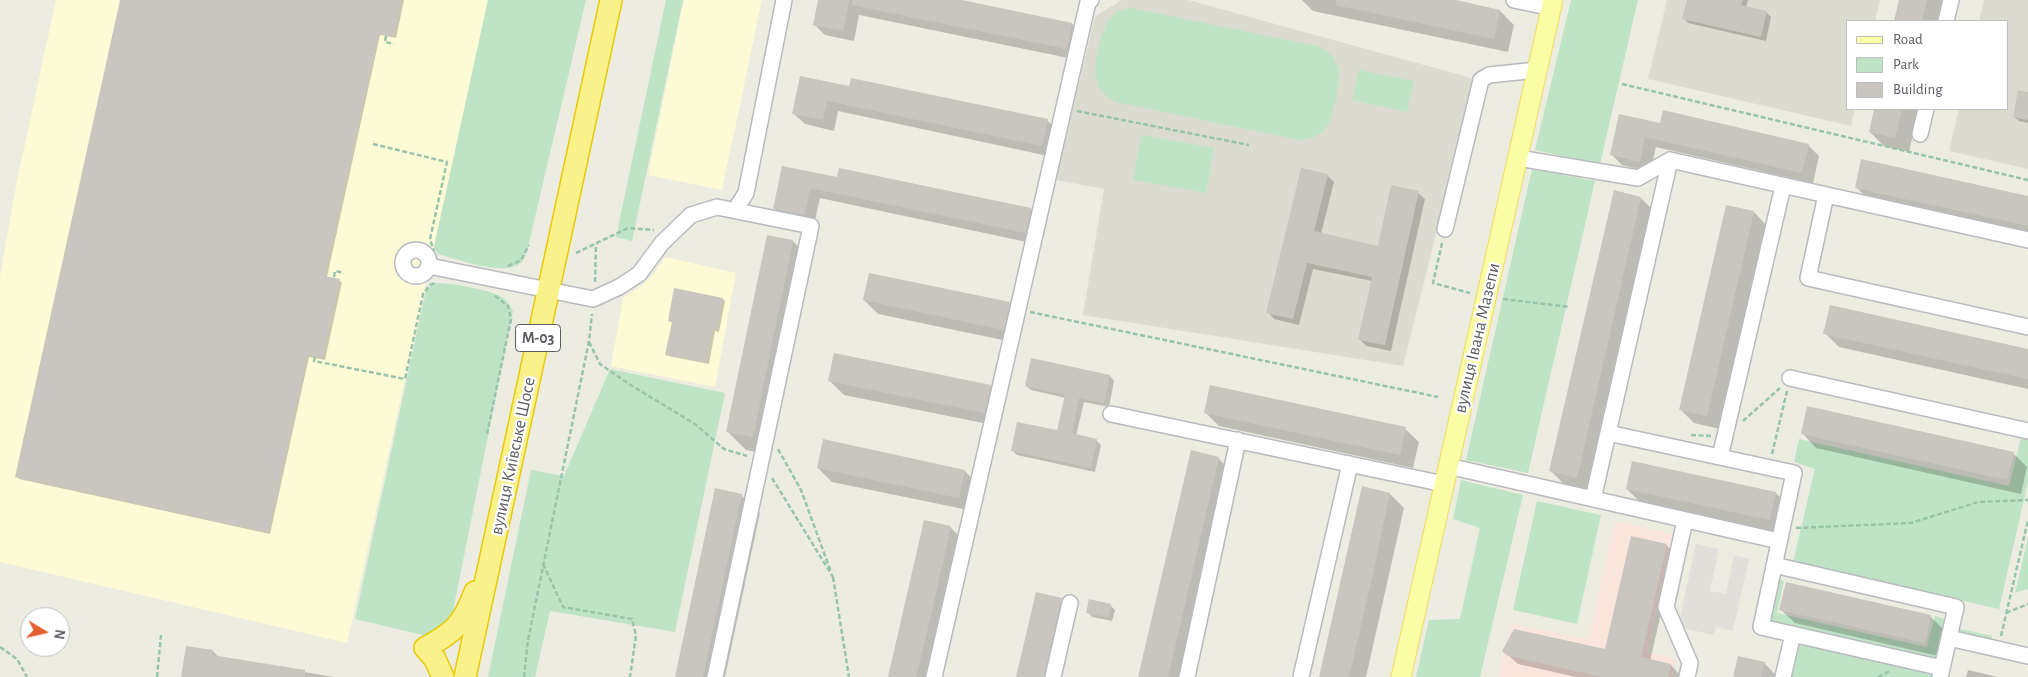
<!DOCTYPE html>
<html>
<head>
<meta charset="utf-8">
<style>
  body { margin:0 }
  #map { position:relative; width:2028px; height:677px; overflow:hidden; background:#edece1; font-family:"Alegreya Sans",sans-serif }
  canvas { display:block }
  .legend { position:absolute; left:1846px; top:20px; width:162px; height:90px; box-sizing:border-box; background:#fff; border:1px solid #bdbec0; margin:0; padding:6px 9px; list-style:none; font-size:15px; color:#5a5c62 }
  .legend li { display:flex; align-items:center; gap:10px; height:25px }
  .legend b { width:25px; border:1px solid #bdbec0 }
  .north { position:absolute; left:20px; top:607px; width:50px; height:50px; box-sizing:border-box; background:#fff; border:1px solid #bdbec0; border-radius:50%; rotate:99deg; font-size:14px; font-weight:700; line-height:20px; text-align:center; color:#5a5c62 }
  .north::after { content:''; display:block; margin:auto; width:18px; height:22px; background:#e45e30; clip-path:polygon(50% 0,100% 100%,50% 72%,0 100%) }
</style>
</head>
<body>
<div id="map">
<canvas width="2028" height="677"></canvas>
<ul class="legend">
<li><b style="height:6px;background:#fbfda6"></b>Road</li>
<li><b style="height:14px;background:#bee4c5"></b>Park</li>
<li><b style="height:14px;background:#c8c6bf"></b>Building</li>
</ul>
<div class="north">N</div>
</div>
<script>
const g = document.querySelector('canvas').getContext('2d');
g.lineJoin = 'round';
function fill(path, color) { g.fillStyle = color; g.fill(path, 'evenodd'); }
function stroke(path, color, width, dash) { g.strokeStyle = color; g.lineWidth = width; g.lineCap = dash ? 'butt' : 'round'; g.setLineDash(dash || []); g.stroke(path); }
function label(font, color, halo, rows, align = 'center') {
  g.font = font + ' "Alegreya Sans",sans-serif'; g.lineWidth = 4.5; g.setLineDash([]); g.textBaseline = 'middle'; g.strokeStyle = halo; g.fillStyle = color; for (const [text, x, y, turn = 0] of rows) {
    g.save(); g.translate(x, y); g.rotate((+turn || 0) * Math.PI / 180); g.textAlign = isNaN(turn) ? turn : align; if (halo) g.strokeText(text, 0, 0); g.fillText(text, 0, 0); g.restore();
  }
}
fill(new Path2D(`
  M56 0H488L347 643 0 562V277L16 186Z
  M684 0H762L722 190 648 175Z
  M665 257 736 273 715 387 611 366 623 298 640 287 654 274Z`), '#fdfbd6');
fill(new Path2D(`
  M1696 544 1719 549 1710 591 1726 594 1734 555 1749 559 1733 631 1716 627 1714 635 1678 627Z`), '#e0dfd9');
fill(new Path2D(`
  M1122 0H1188L1475 79 1403 366 1083 315 1104 189 1056 180 1095 16Z
  M1667 0H1880L1875 21H1847V109H1855L1851 126 1648 79Z
  M1984 0H2028V169L1949 151 1959 109H2007V21H1979Z`), '#dcdbd0');
fill(new Path2D(`
  M1615 521 1673 534 1647 652 1676 659 1672 677H1498L1511 623 1588 640Z`), '#fae5dd');
fill(new Path2D(`
  M488 0H586L528 247C527 251 525 258 522 262 506 278 458 259 438 254L434 247Z
  M666 0H683L632 241 616 237Z
  M1571 0H1638L1600 164 1535 150Z
  M1131 8 1317 46C1343 58 1340 73 1336 98 1331 122 1327 138 1299 140L1116 102C1107 97 1100 92 1097 82 1092 68 1101 25 1113 15 1118 11 1124 9 1131 8Z
  M1359 70 1414 81 1407 112 1352 100Z
  M1141 135 1214 148 1206 193 1133 180Z
  M1532 169 1595 181 1528 473 1466 460Z
  M435 283C448 283 488 289 500 296 506 299 510 305 513 311L451 621 434 634 423 635 355 619 426 290Z
  M610 369 725 393 675 632 550 611 535 677H488L531 470 564 476Z
  M2021 438 2028 439V482L1999 609 1793 562 1815 469 1794 462 1799 439 2009 486Z
  M1461 480 1523 495 1480 677H1416L1429 620 1460 619 1480 528 1453 519Z
  M1537 501 1601 515 1577 624 1513 610Z
  M2028 538V589L2015 593Z
  M1776 579 1784 581 1777 613 1927 647 1935 616 1948 620 1939 661 1766 621Z
  M1956 628 1992 636 1990 645 1954 637Z
  M1797 641 1935 672 1934 677H1789Z`), '#bee4c5');
fill(new Path2D(`
  M122 0H404L396 38 380 35 327 277 342 282 325 360 309 357 270 534 19 479 17 477Z
  M819 0H955L1072 24 1083 35 1078 60 859 15 854 41 825 35 814 24Z
  M1302 0H1450L1500 11 1514 25 1508 52 1313 11Z
  M1688 0H1748L1746 7 1766 12 1771 17 1766 41 1688 23 1684 18Z
  M1900 0H1944L1939 21H1896Z
  M850 88 1047 120 1059 132 1053 157 838 111 834 131 805 124 793 113Z
  M2028 94V123L2019 121 2014 117Z
  M1876 109H1919L1909 152 1884 146 1870 132Z
  M1661 125 1808 145 1819 156 1813 183 1656 147 1650 172 1622 165 1611 154Z
  M783 167 838 179 1031 209 1042 220 1036 244 820 198 814 225 785 219 774 208Z
  M1327 175 1334 182 1321 234 1379 247 1418 193 1425 199 1391 351 1366 346 1360 339 1372 281 1313 269 1299 325 1274 319 1268 312Z
  M1856 187 2028 197V236L1870 201Z
  M1641 198 1655 212 1591 491 1565 485 1551 471Z
  M1754 212 1767 226 1720 429 1694 423 1680 409Z
  M768 236 793 241 811 260 771 455 746 450 727 431Z
  M723 299 725 301 719 332 715 331 709 364 668 356 666 354 673 323 670 321Z
  M864 300 1009 303 1023 317 1017 343 878 314Z
  M1825 333 2028 350V389L1839 347Z
  M1110 376 1114 381 1109 407 1084 402 1076 436 1096 440 1101 445 1095 472 1017 455 1012 450 1058 432 1066 398 1031 390 1026 386Z
  M830 381 990 386 1004 400 998 426 844 395Z
  M1205 412 1405 429 1419 442 1413 468 1219 426Z
  M1803 434 2013 453 2027 467 2021 494 1816 448Z
  M1218 458 1232 472 1184 677H1140Z
  M818 468 965 471 978 485 973 511 832 482Z
  M1363 488 1390 494 1404 508 1366 677H1321Z
  M1627 489 1776 493 1790 507 1784 534 1641 503Z
  M741 495 760 513 725 677H676Z
  M950 527 964 541 933 677H890Z
  M1666 545 1675 553 1650 661 1671 665 1679 674 1678 677H1576L1518 664 1503 650 1606 651Z
  M1062 599 1075 613 1061 677H1018Z
  M1110 605 1115 610 1112 621 1092 617 1088 612Z
  M1781 610 1930 616 1944 630 1938 656 1795 623Z
  M213 651 219 658 334 677H183Z
  M1764 663 1778 677H1734Z
  M1968 670 1998 677H1966Z`), '#0003');
fill(new Path2D(`
  M120 0H402L394 37 379 34 325 276 340 279 323 359 308 355 269 533 15 477Z
  M818 0H849L843 31 813 25Z
  M853 0H962L1072 23 1067 49 852 5Z
  M1336 0H1456L1500 10 1494 39 1336 5Z
  M1687 0H1743L1741 5 1767 11 1761 37 1682 19Z
  M1899 0H1927L1922 21H1894Z
  M800 76 849 86 851 78 1048 119 1042 146 827 101 823 120 792 114Z
  M2018 90 2028 92V120L2013 117Z
  M1874 109H1902L1895 138 1869 132Z
  M1663 110 1809 144 1802 173 1645 137 1640 162 1610 155 1619 114 1660 123Z
  M1861 159 2028 196V226L1855 188Z
  M782 166 837 177 839 168 1031 208 1026 233 810 188 804 215 773 209Z
  M1301 168 1328 174 1314 231 1378 246 1391 185 1419 191 1385 345 1358 340 1372 277 1307 263 1293 319 1266 313Z
  M1614 190 1641 197 1577 478 1549 471Z
  M1726 205 1754 211 1707 416 1679 410Z
  M767 235 793 240 753 437 726 432Z
  M869 273 1010 302 1004 330 863 300Z
  M674 288 723 298 717 330H713L707 363 665 355 672 322 668 321Z
  M1830 305 2028 349V379L1823 334Z
  M834 353 991 385 985 413 828 381Z
  M1031 358 1110 375 1104 403 1079 398 1072 433 1097 439 1091 468 1011 451 1017 422 1057 430 1065 395 1025 386Z
  M1210 385 1406 427 1400 455 1204 413Z
  M1807 406 2014 452 2007 480 1801 434Z
  M823 439 965 470 959 498 817 468Z
  M1191 450 1219 457 1168 677H1138Z
  M1632 461 1776 492 1770 520 1626 489Z
  M1362 486 1390 493 1370 586 1349 677H1319Z
  M715 488 742 494 736 521 703 677H675Z
  M924 520 951 526 931 615 916 677H888Z
  M1631 536 1667 544 1641 657 1671 664 1668 677H1602L1508 656 1502 651 1514 629 1605 649Z
  M1786 582 1931 615 1925 643 1779 610Z
  M1036 592 1062 598 1044 677H1016Z
  M1089 599 1111 604 1108 617 1086 613Z
  M186 646 213 650 212 655 305 670V677H181Z
  M1738 656 1765 662 1761 677H1733Z`), '#c8c6bf');
const minor = new Path2D(`
  M1514 0 1552 8
  M1946 21 1951 0
  M1920 134 1926 109
  M1518 158 1638 178 1670 160 2028 240
  M1826 195 1808 278 2028 327
  M735 210 746 193 784 0
  M1445 229 1481 80 1489 75 1537 70
  M403 263a13 13 0 1 1 26 0a13 13 0 1 1-26 0Z
  M429 266 593 299 619 287 639 274 662 243 691 215 717 207 811 226 715 677
  M1790 378 2028 431
  M1111 414 1444 484
  M1608 433 1794 473 1761 627 1942 668
  M1720 457 1783 186
  M1448 466 1779 541
  M1593 499 1670 160
  M1685 520 1666 607 1690 663 1687 677
  M1774 565 1956 607 1940 677
  M1949 638 2028 656
  M934 677 1088 2 1091 0
  M1053 677 1070 603
  M1187 677 1238 440
  M1301 677 1350 464
  M1783 677 1793 634`);
const major = new Path2D(`
  M1401 677 1553 0`);
const highway = new Path2D(`
  M443 677 435 659 425 648C455 632 463 624 475 592
  M465 677 611 0`);
stroke(minor, '#b9bac0', 18);
stroke(major, '#edde5a', 21);
stroke(highway, '#e8ca06', 24);
stroke(new Path2D(`
  M386 36 385 42 394 44
  M1622 84 2028 180
  M1077 111 1249 145
  M373 144 447 162 430 239 434 251
  M1442 243 1433 283 1470 293
  M576 253 628 228 654 230
  M508 266 521 260 529 245
  M334 277 335 271 344 273
  M595 282 596 244
  M1503 299 1570 307
  M1030 312 1438 397
  M589 342 600 364 629 384 695 424 724 449 747 456
  M315 357 314 361 405 379 423 294 430 285 435 283
  M1743 421 1780 388
  M487 434 511 319 508 306 494 295
  M1691 435 1711 436
  M778 449 801 490 831 572
  M1772 454 1787 391
  M772 478 833 577
  M1796 528 1911 523 1978 502 2028 500
  M543 564 563 607 632 619 636 635 630 677
  M833 577 849 677
  M2006 613 2028 604
  M2001 636 2028 520
  M0 647 17 659 27 677
  M157 677 161 635
  M524 677 528 640 589 341 592 314
  M1878 677 1890 671`), '#98c4ac', 2.5, [5, 2.5]);
stroke(minor, '#fff', 15);
stroke(major, '#fbfda6', 19);
stroke(highway, '#faf18b', 21);
for (const [x, y, w] of [
  [538,338,45]
]) { const box = new Path2D(); box.roundRect(x - w / 2, y - 13.5, w, 27, 4); g.fillStyle = '#fff'; g.fill(box); stroke(box, '#5a5c62', 1); }
label('bold 16px', '#5a5c62', null, [
  ["М-03",538,338]
]);
label('18px', '#5a5c62', '#fff', [
  ["вулиця Івана Мазепи",1477,338,-77],
  ["вулиця Київське Шосе",513,456,-78]
]);
</script>
</body>
</html>
